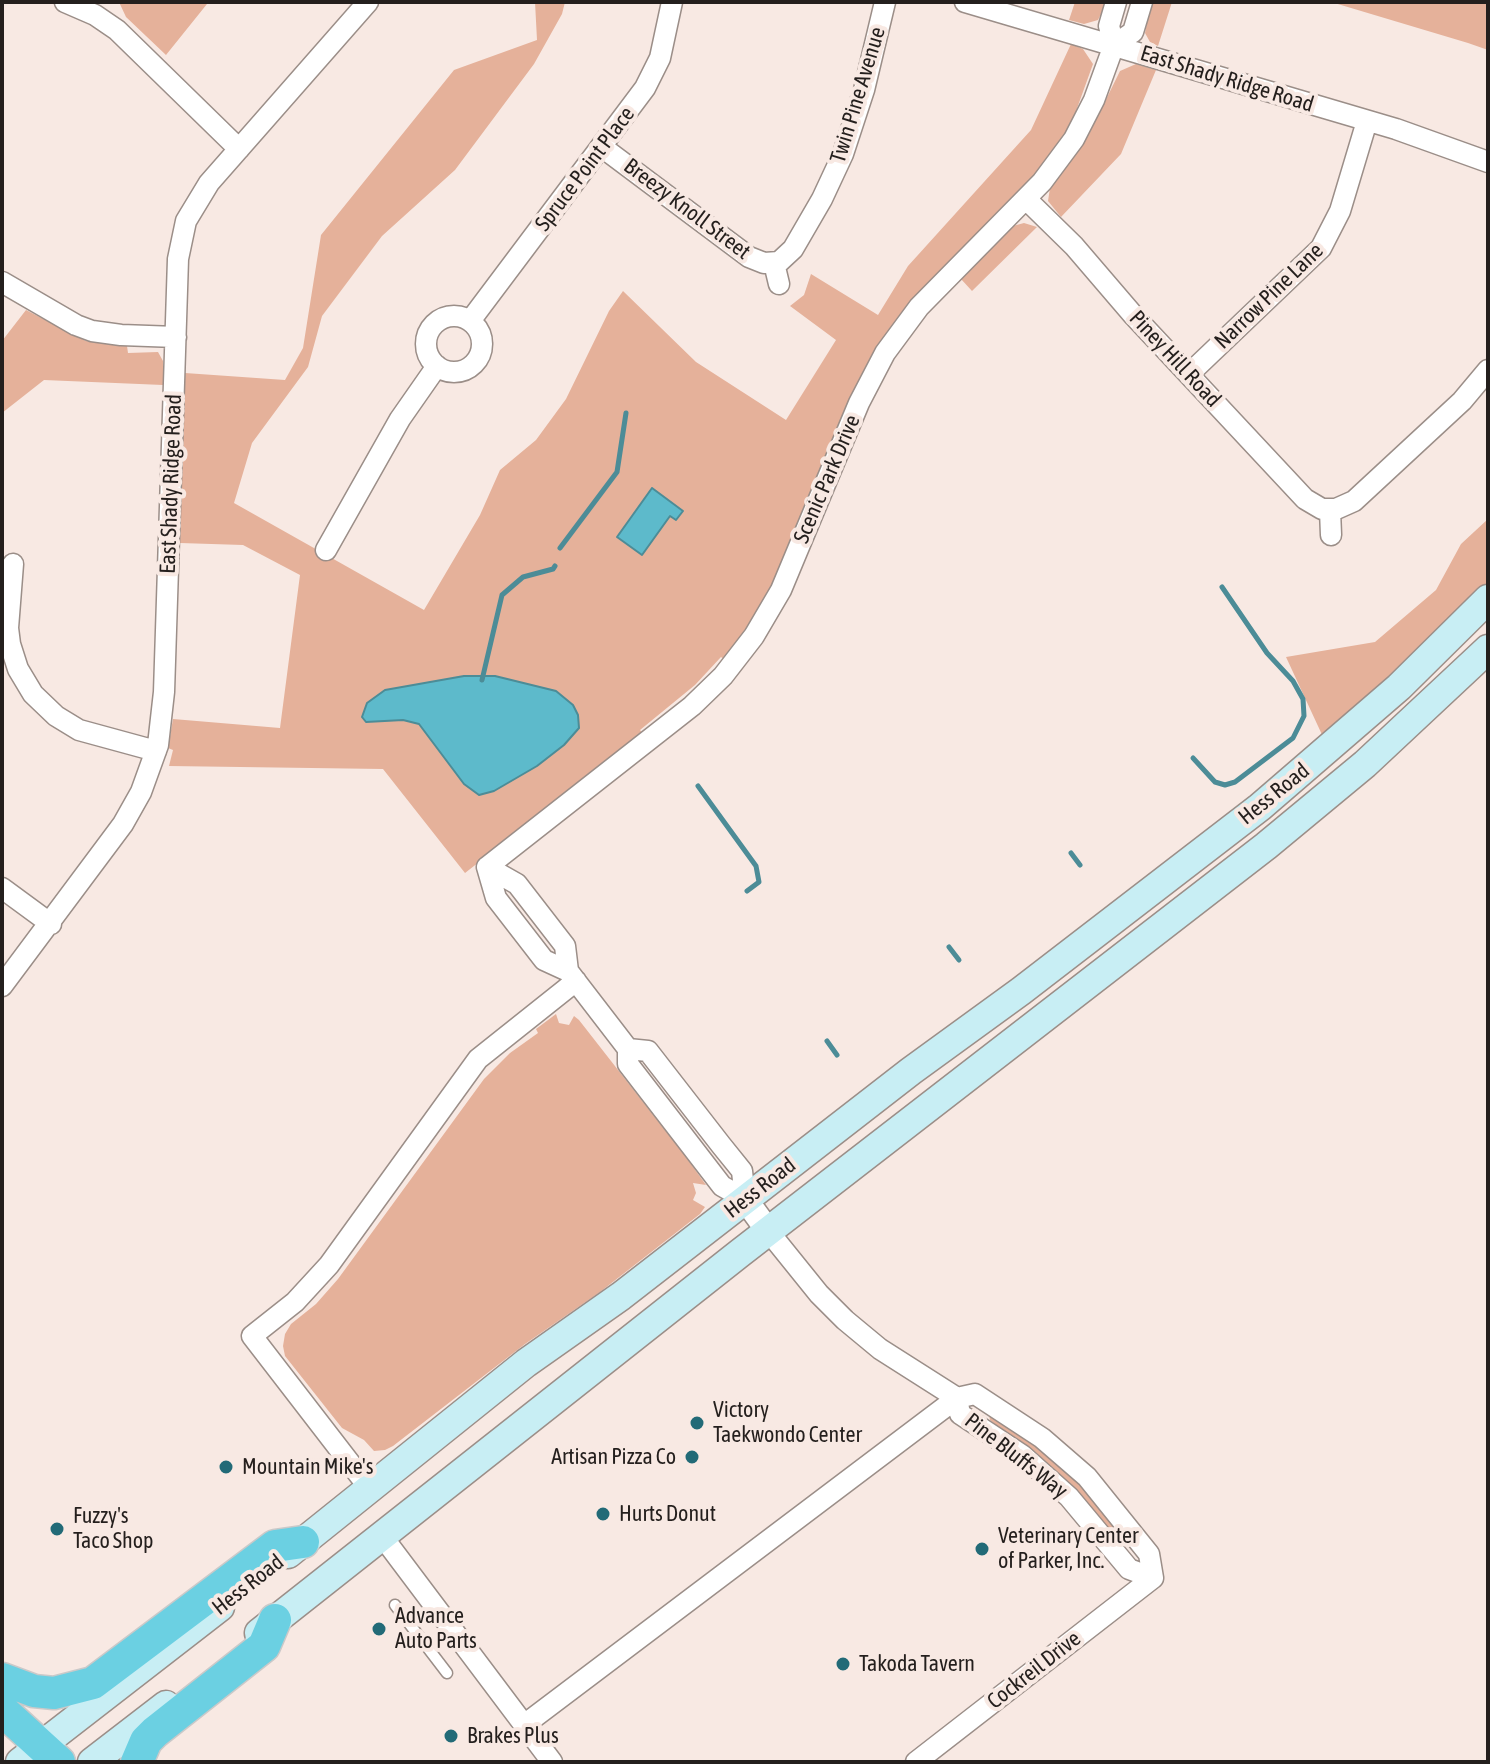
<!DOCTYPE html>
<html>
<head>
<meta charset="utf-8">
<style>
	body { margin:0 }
	#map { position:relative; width:1490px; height:1764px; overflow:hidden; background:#f8e9e3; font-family:"Asap Condensed",sans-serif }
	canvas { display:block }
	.frame { position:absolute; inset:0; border:4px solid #241f1d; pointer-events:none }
</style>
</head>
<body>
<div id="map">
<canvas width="1490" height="1764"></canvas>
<div class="frame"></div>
</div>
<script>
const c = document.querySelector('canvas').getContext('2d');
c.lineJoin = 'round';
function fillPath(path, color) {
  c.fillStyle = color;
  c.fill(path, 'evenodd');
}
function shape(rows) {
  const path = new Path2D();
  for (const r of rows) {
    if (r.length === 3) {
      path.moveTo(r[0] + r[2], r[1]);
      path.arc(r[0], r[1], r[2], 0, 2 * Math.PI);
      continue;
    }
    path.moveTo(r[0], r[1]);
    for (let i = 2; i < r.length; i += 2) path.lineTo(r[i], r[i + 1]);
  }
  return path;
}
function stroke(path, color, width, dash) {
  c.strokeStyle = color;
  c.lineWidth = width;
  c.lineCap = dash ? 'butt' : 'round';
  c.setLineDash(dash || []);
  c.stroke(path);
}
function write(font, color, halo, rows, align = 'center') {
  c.font = font + ' "Asap Condensed",sans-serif';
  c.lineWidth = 8;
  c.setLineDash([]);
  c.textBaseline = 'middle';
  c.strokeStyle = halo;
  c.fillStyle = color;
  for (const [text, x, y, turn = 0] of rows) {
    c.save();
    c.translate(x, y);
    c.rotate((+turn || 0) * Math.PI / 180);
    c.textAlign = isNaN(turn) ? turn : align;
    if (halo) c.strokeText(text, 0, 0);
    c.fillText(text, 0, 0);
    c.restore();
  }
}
const green = shape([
	[119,2,205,2,207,4,166,55,126,17],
	[535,2,565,2,562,14,534,64,455,170,382,236,322,316,308,367,252,443,234,503,424,610,480,515,500,470,536,440,566,399,609,311,623,291,696,362,786,420,836,340,790,306,804,295,811,274,878,315,908,266,1031,130,1071,44,1083,49,1093,64,1071,125,1059,145,1037,173,917,295,873,355,855,388,773,584,756,616,725,660,721,657,695,685,640,730,643,734,465,873,383,769,169,766,173,750,168,748,173,719,280,728,300,575,243,545,180,543,185,373,285,380,303,348,321,235,454,70,537,40],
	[1075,2,1107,2,1098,20,1084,24,1069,20],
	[1151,2,1172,2,1158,46,1150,42,1145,33],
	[1331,2,1488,2,1488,50,1468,43],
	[1136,64,1156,70,1121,154,1061,217,1048,201,1050,188,1089,134,1120,71],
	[1024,223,1037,227,972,291,961,279,1013,226],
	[26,310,86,341,127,346,128,353,158,352,163,361,163,385,44,380,2,413,2,341],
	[1488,519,1488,582,1402,668,1324,739,1286,657,1375,642,1436,590,1461,544],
	[556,1014,559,1023,569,1025,574,1016,579,1020,686,1157,706,1185,693,1183,696,1193,693,1200,705,1207,700,1214,600,1292,525,1344,393,1446,385,1450,374,1451,364,1440,342,1428,285,1356,283,1346,285,1334,291,1324,316,1304,338,1279,484,1079,510,1053,538,1033,536,1029],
	[989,1415,1023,1434,1073,1475,1130,1543,1123,1549,1062,1479,990,1420]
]);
const water = shape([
	[652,488,683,511,676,520,670,516,642,555,617,537,652,488],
	[464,676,495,676,556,691,573,705,578,715,579,728,564,745,537,766,494,791,479,795,464,784,419,724,403,720,366,722,362,717,367,703,385,690,464,676]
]);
const stream = shape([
	[560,548,617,472,626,413],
	[482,680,502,595,523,577,553,569,555,566],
	[1193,758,1215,782,1225,785,1235,782,1293,738,1304,716,1303,699,1293,681,1267,653,1222,587],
	[698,786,756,866,759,882,747,891],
	[1071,853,1080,865],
	[949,947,959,960],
	[827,1041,837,1055]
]);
const service = shape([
	[395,1605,447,1673]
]);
const minor = shape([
	[65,2,95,15,117,30,239,149],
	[965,2,1396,129,1488,162],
	[1114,45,1133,32,1142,2],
	[602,147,749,257,764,263,779,262,793,249,822,199,843,154,864,90,885,2],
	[1026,199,1074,246,1134,316,1305,499,1322,509,1336,509,1354,501,1462,401,1488,370],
	[774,263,779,284],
	[2,282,76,325,92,331,121,335,176,337],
	[454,344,28],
	[470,321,645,88,660,58,672,2],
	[1189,374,1321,248,1340,211,1367,121],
	[1330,510,1331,535],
	[326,550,400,419,437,366],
	[13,564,8,628,10,644,18,669,33,694,56,716,79,730,156,751],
	[487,867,692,706,723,676,754,636,781,590,859,403,885,353,919,307,1042,182,1074,139,1094,100,1114,45,1109,26,1116,2],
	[487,867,496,898,544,960,568,971,628,1049,628,1064,722,1186,745,1199],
	[487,867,517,884,565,946,568,971],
	[2,888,51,924],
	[2,986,123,824,141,792,158,745,164,692,178,259,186,221,209,183,368,2],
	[628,1049,648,1051,721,1145,742,1171,745,1199],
	[769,1232,819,1294,845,1320,880,1349,957,1398,960,1414,1022,1455,1069,1497,1129,1569,1153,1578],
	[370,1489,252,1336,295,1302,329,1265,478,1059,576,981],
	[382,1536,552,1762],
	[524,1725,957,1398,975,1394,1042,1438,1087,1477,1149,1554,1153,1578],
	[916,1762,1153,1578]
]);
const tertiary = shape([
	[745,1199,769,1232]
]);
const secondary = shape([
	[288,1554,526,1363,621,1296,911,1071,1021,991,1260,807,1399,687,1488,599],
	[259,1633,740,1253,1266,846,1365,764,1488,649],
	[20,1762,220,1607],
	[92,1762,166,1705]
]);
const trunk = shape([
	[2,1679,34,1691,54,1693,93,1683,275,1546,303,1542],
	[2,1710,59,1762],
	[137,1762,146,1741,155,1732,264,1646,275,1620]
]);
const markers = [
	[697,1423,8,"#226a77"],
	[692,1457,8,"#226a77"],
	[226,1467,8,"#226a77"],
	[603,1514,8,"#226a77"],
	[57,1529,8,"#226a77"],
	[982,1549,8,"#226a77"],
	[379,1629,8,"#226a77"],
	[843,1664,8,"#226a77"],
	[451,1736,8,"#226a77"]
];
const streetNames = [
	["East Shady Ridge Road",1227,79,17],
	["Twin Pine Avenue",858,95,-73],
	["Spruce Point Place",585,169,-53],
	["Breezy Knoll Street",687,209,37],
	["Narrow Pine Lane",1269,296,-44],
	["Piney Hill Road",1175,359,47],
	["Scenic Park Drive",827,479,-67],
	["East Shady Ridge Road",171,484,-88],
	["Hess Road",1274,794,-39],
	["Hess Road",760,1188,-38],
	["Pine Bluffs Way",1016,1456,38],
	["Hess Road",248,1585,-38],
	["Cockreil Drive",1034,1670,-38]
];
const poiNames = [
	["Victory",713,1410],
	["Taekwondo Center",713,1435],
	["Artisan Pizza Co",676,1457,"right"],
	["Mountain Mike's",242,1467],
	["Hurts Donut",619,1514],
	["Fuzzy's",73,1516],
	["Taco Shop",73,1541],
	["Veterinary Center",998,1536],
	["of Parker, Inc.",998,1561],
	["Advance",395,1616],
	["Auto Parts",395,1641],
	["Takoda Tavern",859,1664],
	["Brakes Plus",467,1736]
];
fillPath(green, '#e5b19a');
fillPath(water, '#5dbacb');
stroke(water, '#4c8c97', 2);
stroke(stream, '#4c8c97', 5);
stroke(service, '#9b8e88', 13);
stroke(minor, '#9b8e88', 23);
stroke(tertiary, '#9b8e88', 27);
stroke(secondary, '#9b8e88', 31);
stroke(trunk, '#cac9c9', 35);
stroke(service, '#fff', 10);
stroke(minor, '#fff', 20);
stroke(tertiary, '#fff', 24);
stroke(secondary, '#c8eef4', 28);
stroke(trunk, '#6bd0e2', 32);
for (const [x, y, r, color] of markers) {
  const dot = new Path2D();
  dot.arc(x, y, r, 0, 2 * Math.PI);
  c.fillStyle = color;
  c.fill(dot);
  stroke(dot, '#f8e9e3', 3);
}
write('22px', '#241f1d', '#f8e9e3', streetNames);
write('22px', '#241f1d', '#f8e9e3', poiNames, 'left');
</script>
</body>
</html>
